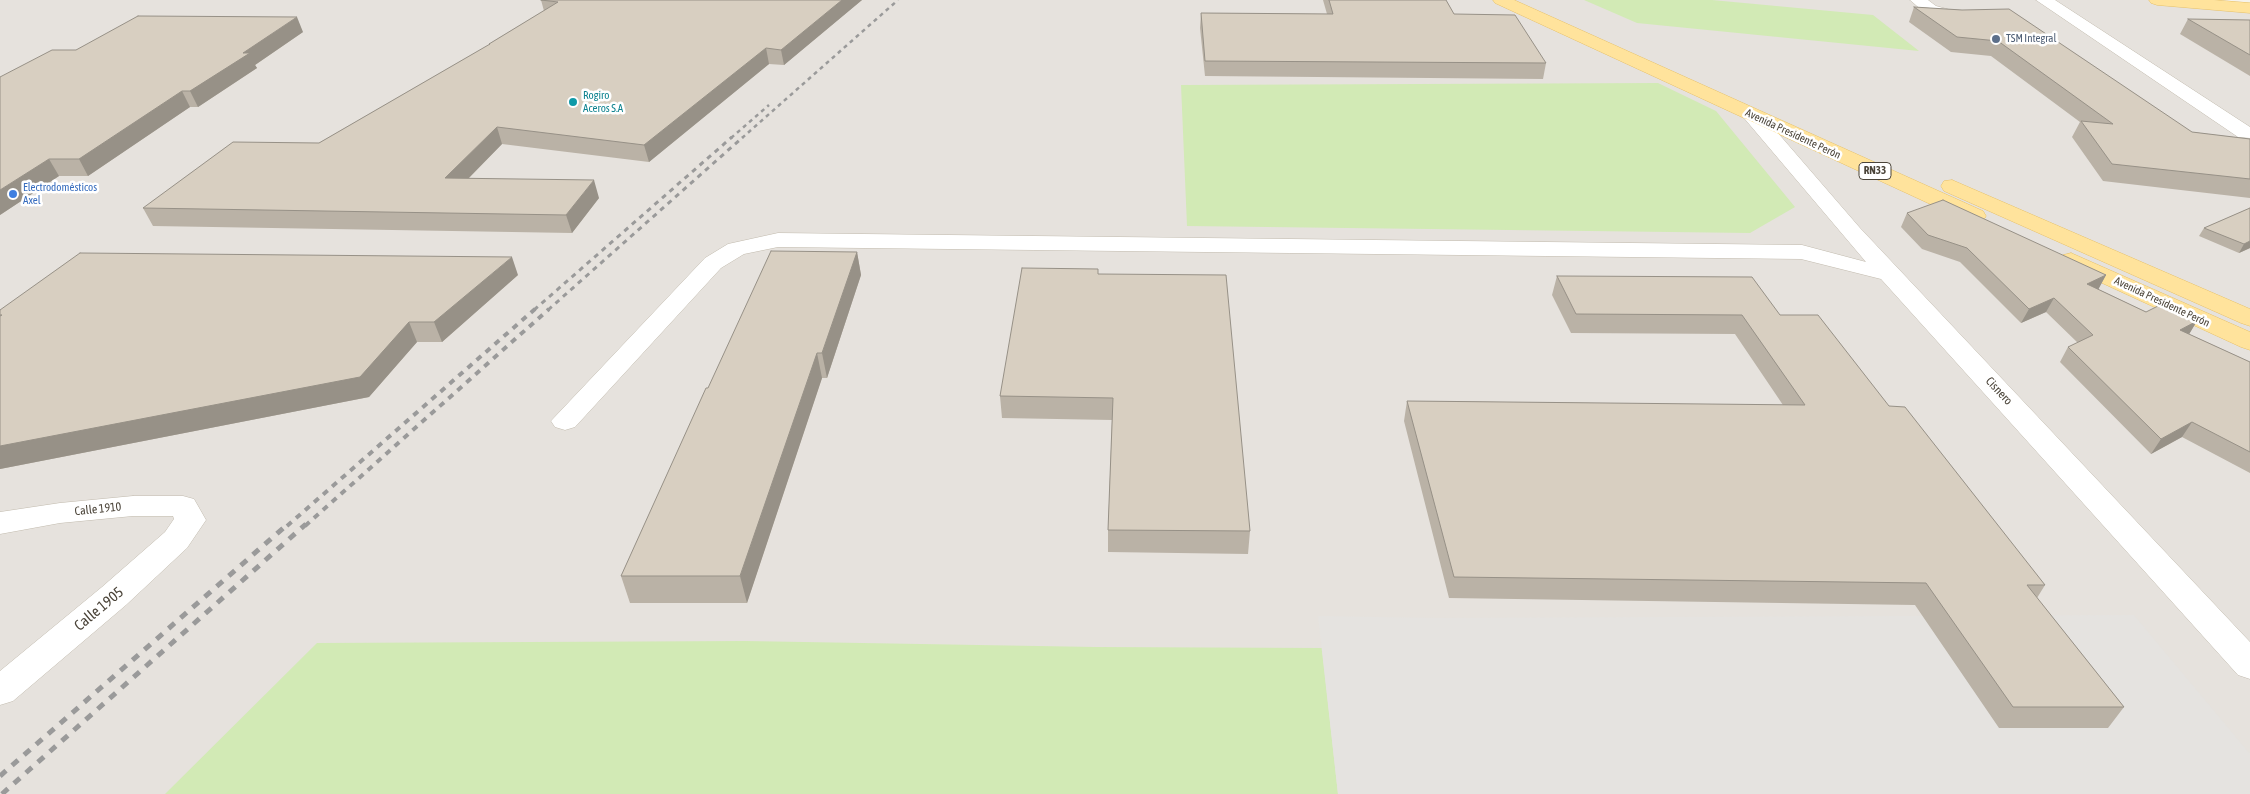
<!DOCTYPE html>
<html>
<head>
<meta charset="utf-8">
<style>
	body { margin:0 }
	canvas { display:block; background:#f6f3ec }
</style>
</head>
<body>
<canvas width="2250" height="794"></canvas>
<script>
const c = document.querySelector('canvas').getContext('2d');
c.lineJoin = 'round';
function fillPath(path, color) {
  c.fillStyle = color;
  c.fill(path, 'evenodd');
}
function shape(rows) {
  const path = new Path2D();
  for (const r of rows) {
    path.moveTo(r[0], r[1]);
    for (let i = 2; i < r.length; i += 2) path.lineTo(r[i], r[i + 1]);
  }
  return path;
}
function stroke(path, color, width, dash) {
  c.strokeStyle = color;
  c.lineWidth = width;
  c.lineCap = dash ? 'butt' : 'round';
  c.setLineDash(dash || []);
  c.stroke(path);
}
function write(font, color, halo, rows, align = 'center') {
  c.font = font + ' "Asap Condensed",sans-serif';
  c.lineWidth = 5;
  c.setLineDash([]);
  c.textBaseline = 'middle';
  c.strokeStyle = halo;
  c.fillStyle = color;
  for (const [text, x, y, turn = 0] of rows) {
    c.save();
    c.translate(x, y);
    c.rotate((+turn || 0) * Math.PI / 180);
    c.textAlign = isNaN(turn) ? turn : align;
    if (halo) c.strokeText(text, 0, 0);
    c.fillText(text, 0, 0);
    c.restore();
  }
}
const industrial = shape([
	[0,0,2157,0,2250,8,2250,794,0,794]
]);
const green = shape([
	[1584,0,1712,0,1873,15,1919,51,1637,23],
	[1658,83,1716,111,1795,207,1750,233,1187,226,1181,85],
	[745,641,1096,647,1322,648,1338,794,165,794,317,643]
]);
const parking = shape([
	[2134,615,2250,754,2250,794,1338,794,1318,616,1437,618]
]);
const minor = shape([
	[1910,0,1928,0,1936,6,1968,15,1970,19,1968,23,1956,23,1924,12,1910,0],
	[2036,0,2055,0,2250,127,2250,138,2238,137,2036,0],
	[1751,108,1758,110,1860,228,2250,642,2250,679,2238,675,1881,279,1801,259,778,247,744,254,721,268,575,427,565,430,555,427,551,421,705,258,728,244,778,233,1802,245,1866,262,1744,118,1741,114,1744,110,1751,108],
	[133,496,183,496,194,499,206,520,187,548,126,605,13,701,0,705,0,671,102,587,165,532,174,519,173,516,133,516,60,523,0,534,0,512,60,503,133,496]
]);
const major = shape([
	[1493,0,1514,0,1983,211,1986,216,1983,221,1975,223,1967,221,1495,3,1493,0],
	[2149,0,2213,0,2250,3,2250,13,2157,5,2151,3,2149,0],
	[1952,180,2250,309,2250,326,2241,323,1944,191,1941,186,1944,181,1952,180],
	[2071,253,2250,332,2250,350,2241,347,2063,265,2059,260,2063,255,2071,253]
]);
const railFar3 = shape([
	[731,138,769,105],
	[742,138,898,0]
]);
const railFar2 = shape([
	[534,310,732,137],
	[548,310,743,137]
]);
const railFar1 = shape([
	[287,526,535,309],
	[305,526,549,309]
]);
const rail = shape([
	[0,776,288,524],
	[2,794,306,524]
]);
const wall = shape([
	[541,0,862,0,784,65,769,64,649,162,502,144,469,178,599,198,572,233,153,226,143,208,319,143,489,45,489,44,544,11],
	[1323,0,1446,0,1454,14,1546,63,1543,79,1205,76,1200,28,1201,13,1327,14],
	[1914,7,1962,10,2192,132,2250,139,2250,198,2103,181,2072,137,2080,122,1991,56,1951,52,1909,22],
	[2188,19,2250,20,2250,76,2180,34],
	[303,32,255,65,257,68,198,107,190,107,88,176,59,176,0,215,76,50],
	[2250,208,2250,248,2239,253,2199,236,2204,228],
	[1907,213,2106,275,2098,289,2146,312,2197,321,2189,334,2250,362,2250,473,2182,437,2151,454,2060,362,2068,347,2078,343,2046,312,2021,323,1960,262,1922,249,1901,227],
	[857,252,861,275,827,378,822,378,747,603,630,603,621,576,708,388],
	[1098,274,1250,531,1248,554,1108,552,1108,530,1112,420,1002,418,1000,396],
	[518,275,442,342,417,342,369,397,0,469,0,310],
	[1557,276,1780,315,1889,406,2045,585,2037,598,2124,707,2108,728,1999,728,1915,605,1449,598,1404,421,1407,401,1783,405,1735,334,1571,333,1552,295]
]);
const shadedWall = shape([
	[842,0,862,0,784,65,781,50],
	[297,17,303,32,255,65,257,68,198,107,190,91,243,53],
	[766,48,769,64,649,162,644,145],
	[182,91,190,107,88,176,79,159],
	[497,127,502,144,452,195,445,178],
	[49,159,59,176,0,215,0,190],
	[594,180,599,198,572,233,566,215],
	[2250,241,2250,248,2239,253,2244,244],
	[857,252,861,275,827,378,822,353],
	[512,257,518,275,442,342,434,322],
	[2106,275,2098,290,2087,284],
	[2054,298,2046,312,2021,323,2029,309],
	[2197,321,2188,336,2180,330],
	[409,322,417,342,369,397,0,469,0,446],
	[817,353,822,378,747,603,740,576],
	[2192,422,2182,437,2151,454,2161,439]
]);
const building = shape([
	[541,0,842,0,781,50,766,48,644,145,497,127,445,178,594,180,566,215,143,208,233,142,319,143,490,44,489,44,558,2,541,0],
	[1329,0,1446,0,1454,14,1515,15,1546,63,1205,61,1201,13,1333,14,1329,0],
	[1914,7,1962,10,2009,9,2192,132,2250,139,2250,179,2112,164,2081,121,2113,124,1998,41,1957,37,1914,7],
	[138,16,297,17,243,53,250,53,190,91,182,91,79,159,49,159,0,190,0,77,52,50,76,50,138,16],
	[2188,19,2250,20,2250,55,2188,19],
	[1943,200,2106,275,2087,284,2146,312,2160,305,2197,321,2180,330,2250,362,2250,452,2192,422,2161,439,2068,347,2093,335,2054,298,2029,309,1967,248,1928,235,1907,213,1943,200],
	[2250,208,2250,241,2244,244,2204,228,2250,208],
	[771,251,857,252,822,353,817,353,740,576,621,576,706,388,708,388,771,251],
	[80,253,512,257,434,322,409,322,360,377,0,446,0,316,2,315,0,315,0,310,80,253],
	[1022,268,1098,269,1098,274,1226,275,1250,531,1108,530,1113,398,1000,396,1022,268],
	[1557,276,1752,277,1780,315,1818,315,1889,406,1905,407,2045,585,2027,585,2124,707,2013,707,1926,583,1454,577,1407,401,1805,405,1742,315,1576,314,1557,276]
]);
const markers = [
	[1996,39,5,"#5c6f8a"],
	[573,102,5,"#0f9aa8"],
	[13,194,5,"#3f7fe0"]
];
const farServicenames = [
	["TSM Integral",2006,39]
];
const farCulturenames = [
	["Rogiro",583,96],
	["Aceros S.A",583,109]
];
const farStreetnames = [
	["Avenida Presidente Perón",1793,134,25],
	["Avenida Presidente Perón",2162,302,25]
];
const shields = [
	[1875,171,32]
];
const shieldNames = [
	["RN33",1875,171]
];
const farShopnames = [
	["Electrodomésticos",23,188],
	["Axel",23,201]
];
const streetNames = [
	["Cisnero",1999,391,47],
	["Calle 1910",98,509,-6]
];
const nearStreetnames = [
	["Calle 1905",99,609,-40]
];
fillPath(industrial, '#e6e2dd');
fillPath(green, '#d2eab5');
fillPath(parking, '#e5e3e0');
stroke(minor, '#c2bbae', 1);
stroke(major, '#e6c16a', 1);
fillPath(minor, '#fff');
fillPath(major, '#ffe39c');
stroke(railFar3, '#9a9a9a', 2.5, [4, 4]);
stroke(railFar2, '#9a9a9a', 3, [5, 5]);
stroke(railFar1, '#9a9a9a', 4, [6, 6]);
stroke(rail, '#9a9a9a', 5, [8, 8]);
fillPath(wall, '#bab2a6');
fillPath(shadedWall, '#979187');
fillPath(building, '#d8cfc1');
stroke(building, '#979187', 1);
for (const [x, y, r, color] of markers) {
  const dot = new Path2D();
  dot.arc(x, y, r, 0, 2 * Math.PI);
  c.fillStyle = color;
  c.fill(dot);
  stroke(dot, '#fff', 2);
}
write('11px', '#4e5e75', '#fff', farServicenames, 'left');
write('11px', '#0d838f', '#fff', farCulturenames, 'left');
write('11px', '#4b4439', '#fff', farStreetnames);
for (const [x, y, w] of shields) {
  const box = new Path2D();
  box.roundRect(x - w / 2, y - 8.5, w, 17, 4);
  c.fillStyle = '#fff';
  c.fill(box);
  stroke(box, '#4b4439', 1);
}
write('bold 11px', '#4b4439', null, shieldNames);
write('11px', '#366cbe', '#fff', farShopnames, 'left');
write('12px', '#4b4439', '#fff', streetNames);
write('15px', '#4b4439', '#fff', nearStreetnames);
</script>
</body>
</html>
